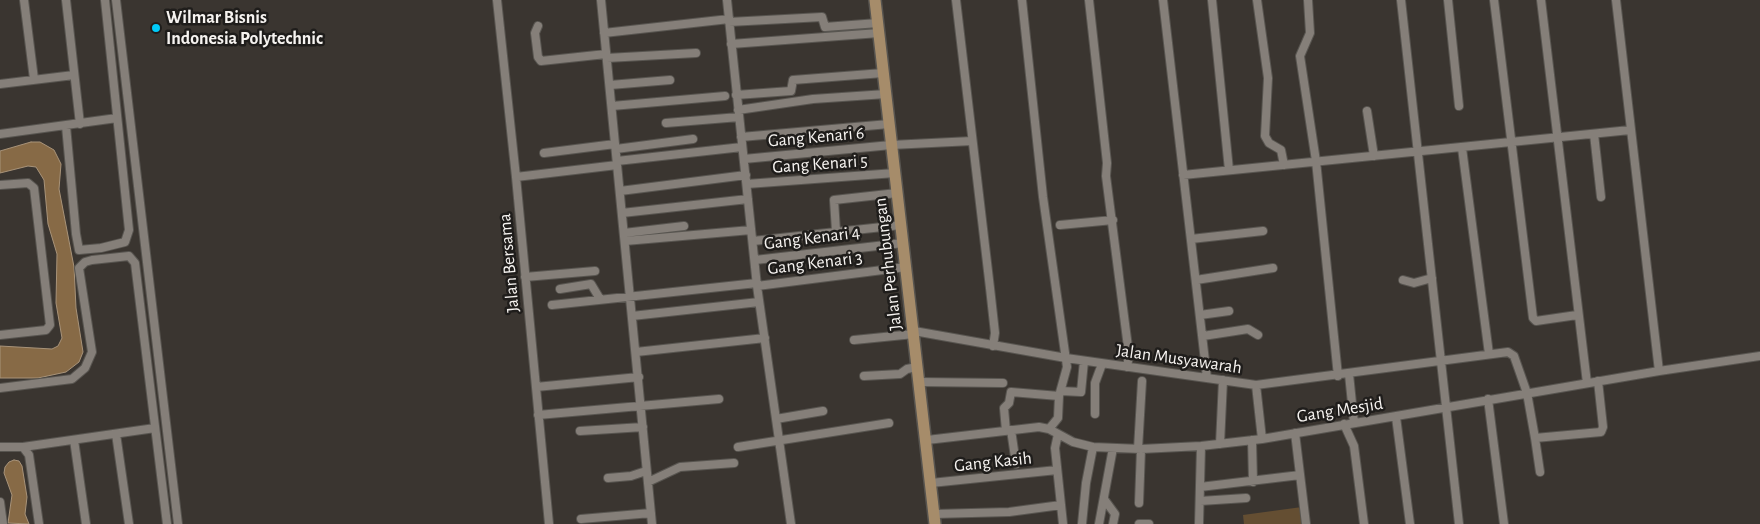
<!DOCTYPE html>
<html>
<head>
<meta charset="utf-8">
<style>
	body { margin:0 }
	canvas { display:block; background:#3a3530 }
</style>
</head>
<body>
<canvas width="1760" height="524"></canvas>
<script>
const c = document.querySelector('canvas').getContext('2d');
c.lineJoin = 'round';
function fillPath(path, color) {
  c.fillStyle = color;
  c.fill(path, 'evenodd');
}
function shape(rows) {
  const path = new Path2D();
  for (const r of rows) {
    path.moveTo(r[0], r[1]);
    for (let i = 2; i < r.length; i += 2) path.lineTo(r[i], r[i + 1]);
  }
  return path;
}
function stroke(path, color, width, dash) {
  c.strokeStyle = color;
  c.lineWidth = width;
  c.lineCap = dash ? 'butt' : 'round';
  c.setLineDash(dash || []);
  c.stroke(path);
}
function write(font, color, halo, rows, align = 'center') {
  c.font = font + ' "Alegreya Sans",sans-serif';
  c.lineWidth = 5;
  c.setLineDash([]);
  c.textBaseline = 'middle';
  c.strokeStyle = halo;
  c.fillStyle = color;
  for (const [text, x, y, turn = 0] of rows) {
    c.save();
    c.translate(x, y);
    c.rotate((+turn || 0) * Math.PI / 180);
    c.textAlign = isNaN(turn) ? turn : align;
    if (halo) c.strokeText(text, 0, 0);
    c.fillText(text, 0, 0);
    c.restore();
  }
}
const green = shape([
	[1302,507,1304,524,1244,524,1243,515]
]);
const water = shape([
	[31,142,40,142,54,150,61,164,59,189,74,267,76,308,83,352,79,362,66,372,38,378,0,378,0,346,52,349,58,346,62,338,56,303,57,254,48,224,44,180,36,167,28,166,0,173,0,151,31,142],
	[14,460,19,461,22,466,27,497,25,514,29,524,8,523,12,495,4,473,5,467,9,462,14,460]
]);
const minor = shape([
	[24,0,34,79],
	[66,0,80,124],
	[116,0,178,524],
	[497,0,516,177,549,524],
	[601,0,652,524],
	[727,0,757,286,791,524],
	[956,0,990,288,995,333,993,346],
	[1022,0,1043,197,1067,367,1059,396,1058,418,1049,429],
	[1089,0,1107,163,1106,176,1129,355,1127,367],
	[1163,0,1207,378],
	[1212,0,1229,170],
	[1257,0,1268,78,1265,136,1269,143,1281,150,1284,165],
	[1308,0,1310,33,1300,56,1316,161,1338,376],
	[1401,0,1459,524],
	[1448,0,1459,106],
	[1494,0,1533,318,1536,321,1577,315],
	[1541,0,1587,383],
	[1616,0,1659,371],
	[729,22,822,17,825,27,878,23],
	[538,26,535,33,538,57,541,61,606,54],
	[604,33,729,19],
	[731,44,879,33],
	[607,58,696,53],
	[0,84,74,75],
	[610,85,670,80],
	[736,95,791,91,793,80,883,73],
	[612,106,725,96],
	[738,110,813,99,886,94],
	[1367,111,1374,156],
	[666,123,739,117],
	[66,126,76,234,79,250,101,248,125,242,129,230,105,0],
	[0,134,117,118],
	[1594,134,1601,197],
	[741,137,889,124],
	[1462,148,1489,354],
	[616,149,693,139],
	[544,153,615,144],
	[744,159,891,145,972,141],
	[617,161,742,147],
	[1183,175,1630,130],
	[516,177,617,165],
	[747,184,895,173],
	[0,185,28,183,34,188,50,325,46,330,0,335],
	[620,191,746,175],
	[622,213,748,199],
	[1060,225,1113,220],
	[836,231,834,200,897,193],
	[624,233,684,226],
	[1191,239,1263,231],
	[625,241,751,230],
	[753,241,901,225],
	[755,260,903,243],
	[525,277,595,271],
	[1196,280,1273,268],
	[1403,280,1414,283,1432,278],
	[757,286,906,267],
	[560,289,591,284,600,299],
	[552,305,757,283],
	[1200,315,1229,311],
	[632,316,759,302],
	[914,331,1066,358,1256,385,1508,352,1514,356,1527,393,1535,438,1601,432,1603,427,1598,381],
	[1203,336,1248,329,1258,335],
	[854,340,914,334],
	[636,352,765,338],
	[1349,374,1354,423],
	[864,376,900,374,907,369,917,367],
	[919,382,1003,383],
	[1256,385,1262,439],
	[536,387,639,377],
	[0,388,72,379,85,368,92,352,79,268,85,262,92,260,129,256,135,263,167,524],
	[1061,391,1081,392,1084,361],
	[1488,399,1504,524],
	[1095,414,1095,383,1102,364],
	[538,415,719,399],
	[1396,417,1410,524],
	[776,419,823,411],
	[1344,424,1354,446,1364,524],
	[1011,430,1016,464],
	[580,431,643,427],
	[1006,431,1004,408,1009,403,1011,392,1059,396],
	[1295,433,1306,524],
	[116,434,129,524],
	[1058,434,1055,448,1063,524],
	[1535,438,1540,472],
	[74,440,86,524],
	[927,440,1039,427,1049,429,1073,442,1093,447,1141,449,1201,446,1262,439,1659,371,1760,356],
	[1252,440,1253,482],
	[1220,444,1223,380],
	[0,447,23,447,29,455,39,524],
	[23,447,155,428],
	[738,447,889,423],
	[1138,449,1142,381],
	[608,478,631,476,646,471],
	[648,482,680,467,734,463],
	[931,483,1057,470],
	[1200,487,1300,475],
	[1104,499,1115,514,1113,524],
	[1200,501,1246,498],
	[0,502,3,524],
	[1139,503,1141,449],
	[934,514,1009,512,1061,505],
	[581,519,651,513],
	[1082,524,1086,483,1093,447],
	[1099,524,1113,448],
	[1139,524,1149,524],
	[1199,524,1201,446]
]);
const secondary = shape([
	[875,0,935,524]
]);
const markers = [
	[156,28,5,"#00cbf9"]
];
const poiNames = [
	["Wilmar Bisnis",166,18],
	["Indonesia Polytechnic",166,39]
];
const streetNames = [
	["Gang Kenari 6",816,137,-5],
	["Gang Kenari 5",820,164,-4],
	["Gang Kenari 4",812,238,-7],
	["Jalan Bersama",509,263,-95],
	["Gang Kenari 3",815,263,-7],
	["Jalan Perhubungan",888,264,-97],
	["Jalan Musyawarah",1179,359,8],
	["Gang Mesjid",1340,410,-9],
	["Gang Kasih",993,462,-6]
];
fillPath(green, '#644e32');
fillPath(water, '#876a46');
stroke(water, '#a89379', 1);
stroke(minor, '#585550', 10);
stroke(secondary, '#585550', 14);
stroke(minor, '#857f79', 8);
stroke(secondary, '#a68c6a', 11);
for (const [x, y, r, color] of markers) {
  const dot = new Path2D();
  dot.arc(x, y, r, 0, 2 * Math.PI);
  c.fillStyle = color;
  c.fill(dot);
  stroke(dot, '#1f1d1b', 2);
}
write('bold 18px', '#f6f3f0', '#1f1d1b', poiNames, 'left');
write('18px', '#f6f3f0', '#1f1d1b', streetNames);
</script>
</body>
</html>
